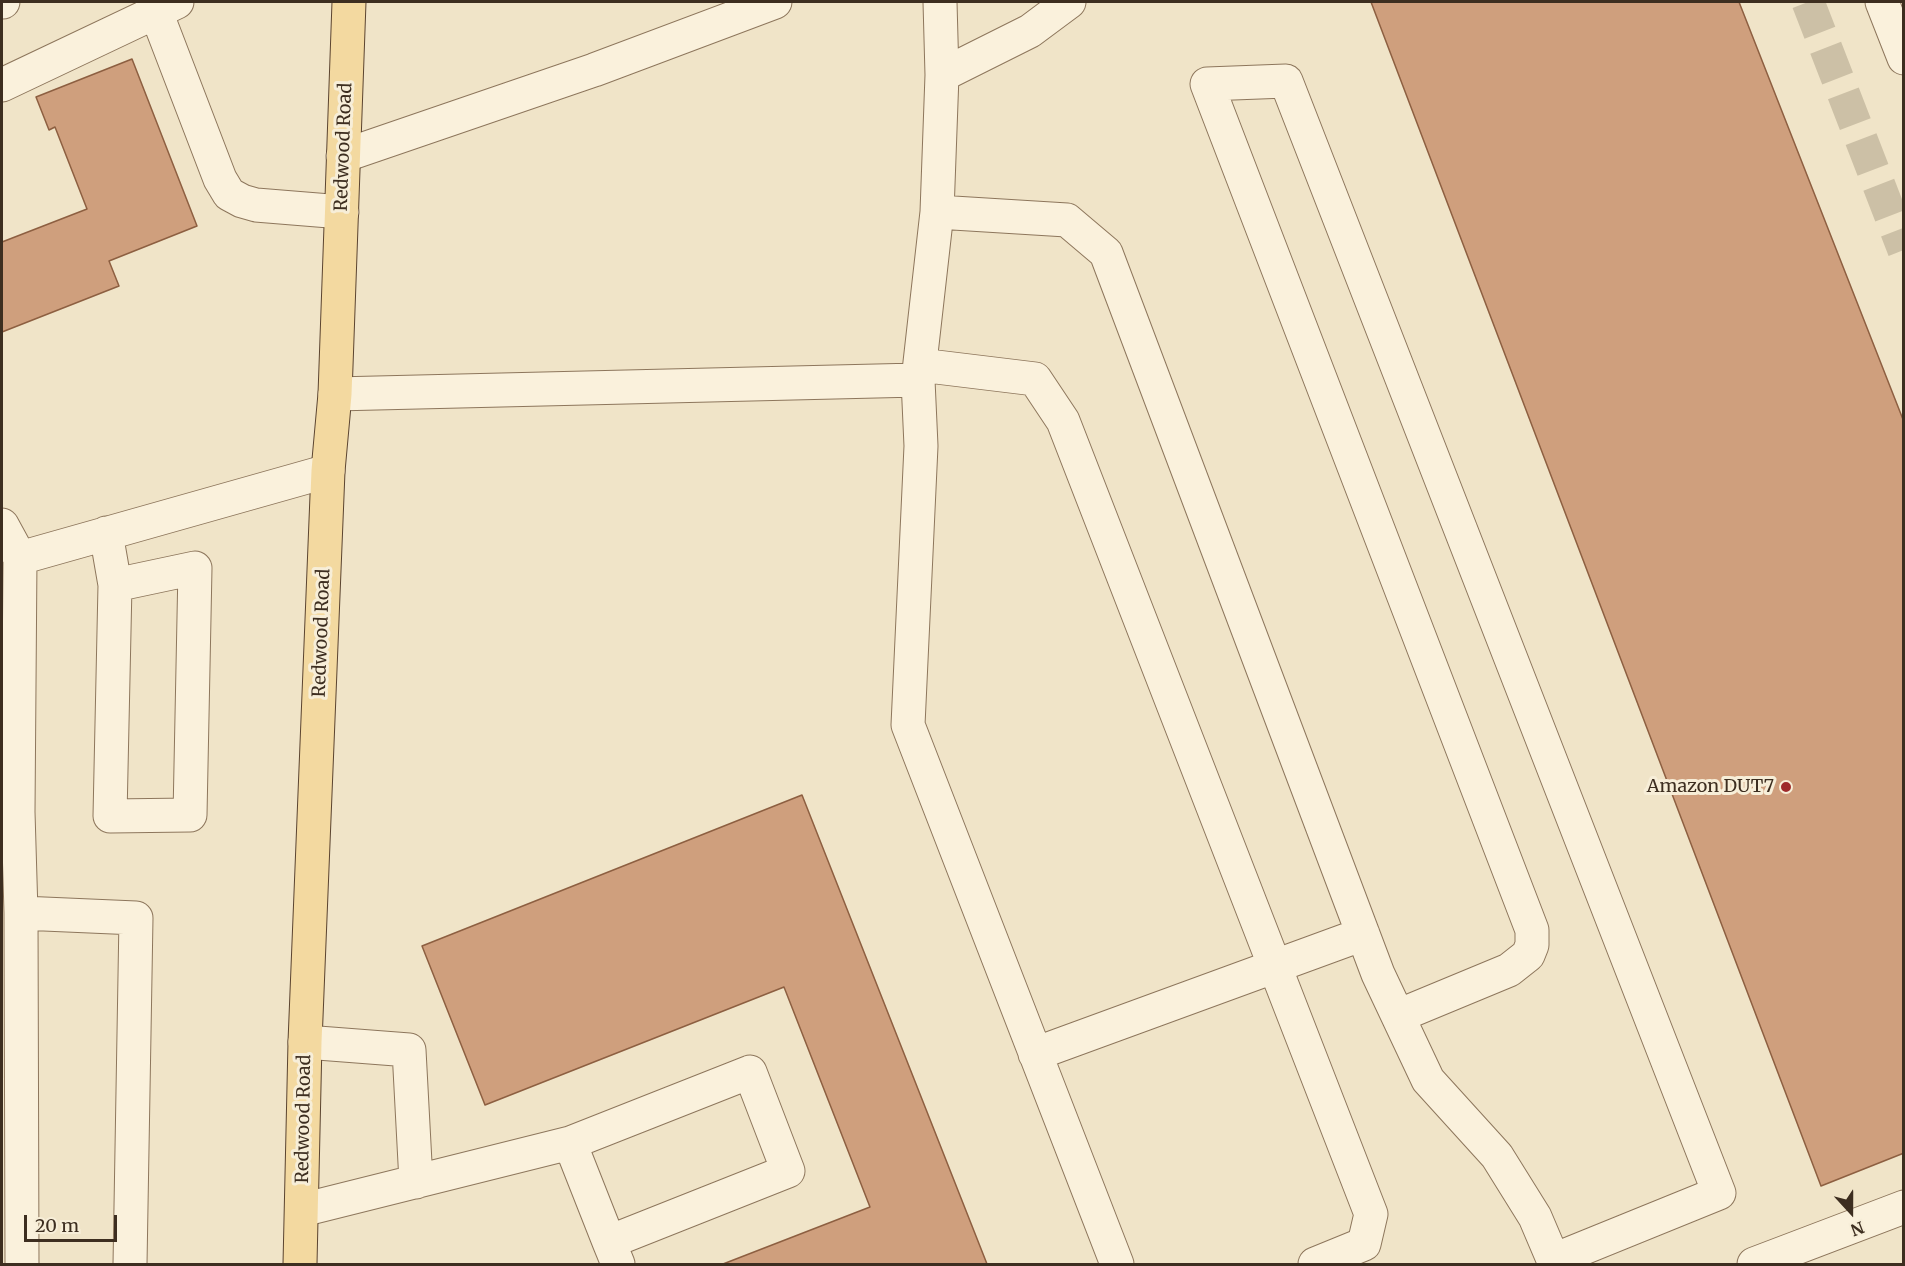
<!DOCTYPE html>
<html>
<head>
<meta charset="utf-8">
<style>
	body { margin:0 }
	#map { position:relative; width:1905px; height:1266px; overflow:hidden; background:#f0e4c8; font-family:Merriweather,serif }
	canvas { display:block }
	.frame { position:absolute; inset:0; border:3px solid #3d2e20; pointer-events:none }
	.north { position:absolute; left:1821px; top:1182px; width:60px; height:60px; -webkit-text-stroke:4px #f7eed8; paint-order:stroke; rotate:159deg; font-size:16px; font-weight:700; line-height:24px; text-align:center; color:#3d2e20 }
	.north::after { content:''; display:block; margin:auto; width:21px; height:27px; background:#3d2e20; clip-path:polygon(50% 0,100% 100%,50% 72%,0 100%) }
	.scale { position:absolute; left:24px; top:1215px; width:93px; height:27px; box-sizing:border-box; border:3px solid #3d2e20; border-top:0; padding-left:8px; font-size:18px; line-height:21px; white-space:nowrap; color:#3d2e20; -webkit-text-stroke:4px #f7eed8; paint-order:stroke }
</style>
</head>
<body>
<div id="map">
<canvas width="1905" height="1266"></canvas>
<div class="frame"></div>
<div class="north">N</div>
<div class="scale">20 m</div>
</div>
<script>
const c = document.querySelector('canvas').getContext('2d');
c.lineJoin = 'round';
function fillPath(path, color) {
  c.fillStyle = color;
  c.fill(path, 'evenodd');
}
function shape(rows) {
  const path = new Path2D();
  for (const r of rows) {
    path.moveTo(r[0], r[1]);
    for (let i = 2; i < r.length; i += 2) path.lineTo(r[i], r[i + 1]);
  }
  return path;
}
function stroke(path, color, width, dash) {
  c.strokeStyle = color;
  c.lineWidth = width;
  c.lineCap = dash ? 'butt' : 'round';
  c.setLineDash(dash || []);
  c.stroke(path);
}
function write(font, color, halo, rows, align = 'center') {
  c.font = font + ' Merriweather,serif';
  c.lineWidth = 6;
  c.setLineDash([]);
  c.textBaseline = 'middle';
  c.strokeStyle = halo;
  c.fillStyle = color;
  for (const [text, x, y, turn = 0] of rows) {
    c.save();
    c.translate(x, y);
    c.rotate((+turn || 0) * Math.PI / 180);
    c.textAlign = isNaN(turn) ? turn : align;
    if (halo) c.strokeText(text, 0, 0);
    c.fillText(text, 0, 0);
    c.restore();
  }
}
const building = shape([
	[1371,2,1739,2,1904,422,1904,1153,1821,1186,1371,2],
	[132,59,197,226,109,261,119,286,2,332,2,242,87,209,55,127,49,130,36,97,132,59],
	[802,795,987,1264,723,1264,870,1207,784,987,485,1105,422,946,802,795]
]);
const minorTunnel = shape([
	[1808,2,1904,250]
]);
const minor = shape([
	[2,2,3,2],
	[940,2,942,75,937,212,1067,220,1106,253,1378,974,1428,1080,1497,1156,1535,1217,1555,1264],
	[1882,2,1904,58],
	[156,12,220,179,229,194,242,201,256,205,342,212],
	[942,75,1030,31,1069,2],
	[2,85,177,2],
	[343,156,594,70,775,2],
	[920,365,1035,379,1063,421,1371,1214,1364,1244,1315,1264],
	[918,380,921,446,908,725,1117,1264],
	[335,394,918,380,937,212],
	[2,525,20,558],
	[106,533,115,585,195,568,190,815,110,816,115,585],
	[21,913,136,918,130,1264],
	[1398,1016,1509,970,1528,955,1532,945,1532,930,1207,84,1286,81,1719,1193,1554,1260],
	[305,1042,409,1050,416,1182],
	[1035,1054,1363,934],
	[302,1210,570,1143],
	[609,1242,788,1171,750,1072,570,1143,609,1242,618,1264],
	[22,1264,21,913,18,812,20,558,328,471],
	[1754,1264,1904,1207]
]);
const major = shape([
	[300,1264,305,1042,328,471,335,394,349,2]
]);
const markers = [
	[1786,787,6,"#9e2a2b"]
];
const streetNames = [
	["Redwood Road",344,147,-88],
	["Redwood Road",322,633,-88],
	["Redwood Road",304,1119,-89]
];
const poiNames = [
	["Amazon DUT7",1774,787]
];
fillPath(building, '#cf9f7d');
stroke(building, '#8d5f41', 1.5);
stroke(minorTunnel, '#ccc0a6', 33, [33, 16]);
stroke(minor, '#8d765c', 35);
stroke(major, '#5b4430', 35);
stroke(minor, '#faf1dc', 33);
stroke(major, '#f3d9a0', 33);
for (const [x, y, r, color] of markers) {
  const dot = new Path2D();
  dot.arc(x, y, r, 0, 2 * Math.PI);
  c.fillStyle = color;
  c.fill(dot);
  stroke(dot, '#f7eed8', 2);
}
write('18px', '#3d2e20', '#f7eed8', streetNames);
write('18px', '#3d2e20', '#f7eed8', poiNames, 'right');
</script>
</body>
</html>
